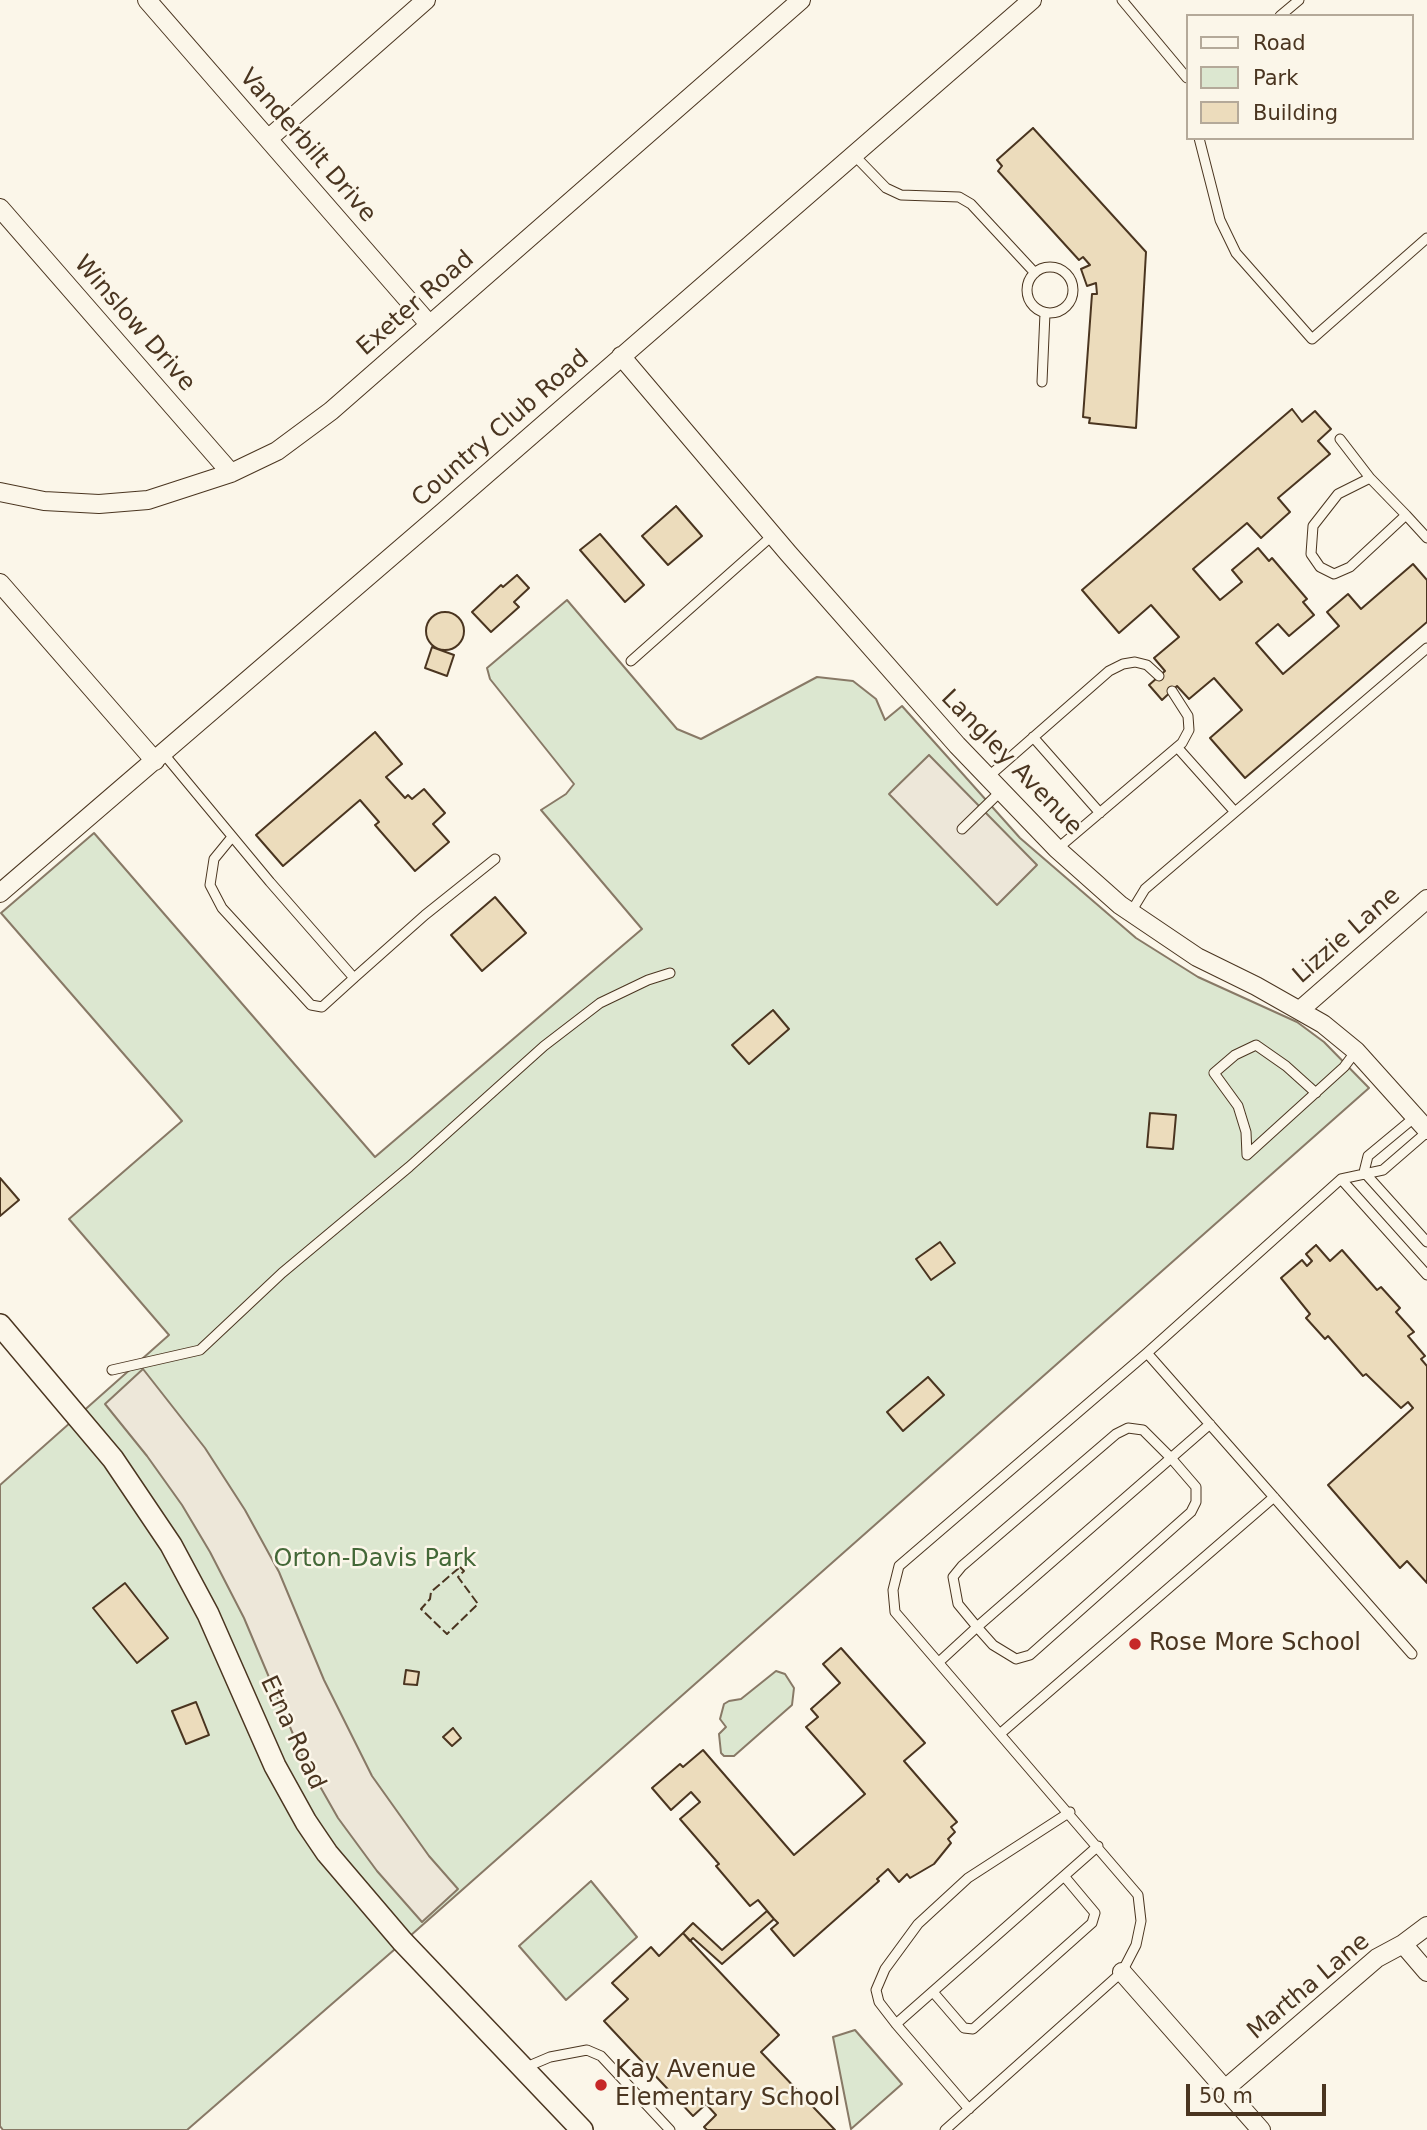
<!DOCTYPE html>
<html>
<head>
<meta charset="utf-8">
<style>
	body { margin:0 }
	#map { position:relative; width:1427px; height:2130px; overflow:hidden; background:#fbf6e9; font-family:"DejaVu Sans",sans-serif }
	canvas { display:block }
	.legend { position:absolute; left:1186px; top:14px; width:228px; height:126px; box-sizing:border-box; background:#fbf6e9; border:2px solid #b4a999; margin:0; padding:9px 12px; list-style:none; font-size:21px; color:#4a3520 }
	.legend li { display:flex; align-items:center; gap:14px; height:35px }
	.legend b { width:35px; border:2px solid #b4a999 }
	.scale { position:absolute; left:1186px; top:2084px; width:140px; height:32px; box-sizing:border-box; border:4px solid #4a3520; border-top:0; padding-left:9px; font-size:21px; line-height:24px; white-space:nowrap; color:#4a3520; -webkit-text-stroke:5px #fbf6e9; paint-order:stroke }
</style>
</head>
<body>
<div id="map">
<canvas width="1427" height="2130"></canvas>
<ul class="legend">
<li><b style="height:9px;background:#fbf6e9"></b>Road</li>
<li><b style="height:19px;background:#dce7d0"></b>Park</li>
<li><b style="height:19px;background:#ecdcbc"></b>Building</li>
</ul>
<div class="scale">50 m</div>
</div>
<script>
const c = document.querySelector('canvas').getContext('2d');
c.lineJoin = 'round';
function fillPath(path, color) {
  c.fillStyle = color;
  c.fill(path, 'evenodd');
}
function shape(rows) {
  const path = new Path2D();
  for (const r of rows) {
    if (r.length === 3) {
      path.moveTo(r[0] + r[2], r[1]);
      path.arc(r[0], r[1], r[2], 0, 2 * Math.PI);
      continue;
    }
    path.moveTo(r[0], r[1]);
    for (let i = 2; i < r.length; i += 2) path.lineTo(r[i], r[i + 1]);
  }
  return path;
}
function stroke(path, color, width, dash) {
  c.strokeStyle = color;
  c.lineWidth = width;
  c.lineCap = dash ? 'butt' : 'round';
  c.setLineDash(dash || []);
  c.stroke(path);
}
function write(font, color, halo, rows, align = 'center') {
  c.font = font + ' "DejaVu Sans",sans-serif';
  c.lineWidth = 5;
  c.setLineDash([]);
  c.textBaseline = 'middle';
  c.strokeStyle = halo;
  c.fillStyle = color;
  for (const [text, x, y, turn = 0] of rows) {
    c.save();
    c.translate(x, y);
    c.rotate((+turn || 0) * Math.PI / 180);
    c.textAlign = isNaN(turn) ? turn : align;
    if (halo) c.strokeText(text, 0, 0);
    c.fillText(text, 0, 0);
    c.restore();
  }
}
const green = shape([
	[567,600,677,729,701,739,817,677,853,681,876,699,885,720,902,706,1020,838,1136,938,1198,977,1297,1022,1324,1042,1369,1088,410,1936,187,2130,3,2130,0,2126,0,1485,169,1335,69,1219,182,1121,1,913,94,833,375,1157,642,929,541,810,566,794,574,784,490,679,487,668,567,600],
	[776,1671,785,1674,794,1688,792,1705,734,1756,724,1756,721,1753,719,1734,726,1727,720,1719,724,1704,729,1701,741,1699,776,1671],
	[591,1881,637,1937,566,2000,519,1946,591,1881],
	[855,2030,902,2084,851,2129,833,2037,855,2030]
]);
const parking = shape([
	[929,755,1037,865,997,905,889,794,929,755],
	[143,1369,205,1448,245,1510,279,1572,324,1680,372,1776,429,1856,458,1889,422,1922,377,1871,338,1818,301,1753,244,1618,210,1552,182,1505,147,1456,105,1404,143,1369]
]);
const building = shape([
	[1033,128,1146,252,1136,428,1089,423,1090,418,1083,417,1092,294,1097,294,1096,283,1087,286,1081,269,1090,265,1083,257,1079,260,998,171,1002,166,997,160,1033,128],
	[1292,409,1302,422,1315,411,1331,429,1318,441,1330,454,1278,498,1290,512,1261,538,1247,523,1193,569,1220,600,1242,582,1232,570,1258,548,1269,561,1272,558,1307,599,1303,602,1314,615,1289,636,1278,624,1256,643,1283,674,1339,626,1327,612,1348,594,1361,609,1413,564,1427,580,1427,622,1245,778,1210,738,1242,710,1214,678,1189,699,1177,686,1162,700,1149,685,1165,671,1154,658,1179,637,1151,605,1119,633,1082,590,1292,409],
	[676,506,702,536,668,565,642,536,676,506],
	[600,534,644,585,625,602,580,550,600,534],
	[517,575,529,588,514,602,519,607,491,632,472,612,501,585,503,587,517,575],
	[445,631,19],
	[432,647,454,655,447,676,425,668,432,647],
	[375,732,402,764,386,777,405,798,408,795,412,799,424,789,445,813,433,824,449,842,415,871,375,825,379,822,360,800,283,866,256,835,375,732],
	[495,897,526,933,482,971,451,935,495,897],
	[773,1010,789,1029,749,1064,732,1045,773,1010],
	[1150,1113,1176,1115,1173,1149,1147,1147,1150,1113],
	[0,1178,19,1200,0,1216,0,1178],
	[940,1242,955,1263,931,1280,916,1259,940,1242],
	[1316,1245,1330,1261,1342,1250,1377,1290,1381,1287,1400,1308,1396,1312,1414,1332,1408,1336,1425,1356,1421,1359,1427,1366,1427,1583,1407,1561,1400,1568,1328,1485,1413,1408,1408,1402,1401,1408,1366,1374,1363,1376,1328,1336,1325,1339,1306,1318,1310,1314,1281,1278,1302,1260,1307,1266,1312,1261,1306,1254,1316,1245],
	[928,1377,944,1395,903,1431,887,1412,928,1377],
	[125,1583,168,1638,137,1663,93,1608,125,1583],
	[841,1648,925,1743,904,1761,957,1822,951,1827,955,1832,948,1839,951,1843,934,1864,910,1878,907,1874,899,1882,888,1869,877,1879,879,1881,794,1956,771,1929,778,1923,774,1919,758,1900,750,1906,716,1866,719,1864,680,1819,700,1802,691,1792,671,1810,652,1788,680,1764,683,1767,703,1750,794,1855,865,1794,806,1727,818,1717,811,1709,840,1683,823,1664,841,1648],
	[406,1670,419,1672,417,1685,404,1684,406,1670],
	[196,1702,209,1735,186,1744,172,1711,196,1702],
	[453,1728,461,1738,452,1746,443,1737,453,1728],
	[767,1911,774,1919,722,1964,693,1938,690,1941,683,1933,693,1923,722,1950,767,1911],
	[683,1933,779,2035,761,2052,835,2130,707,2130,704,2127,716,2115,706,2104,693,2116,604,2021,628,1999,612,1983,651,1947,659,1956,683,1933]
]);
const service = shape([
	[1122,0,1187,78],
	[1280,16,1299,0],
	[1199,138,1220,220,1236,253,1312,339,1427,238],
	[854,155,886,188,901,195,959,197,971,204,1035,273],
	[1050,290,23],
	[1042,382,1045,313],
	[1340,439,1370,478],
	[1406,515,1350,567,1334,574,1320,567,1311,554,1313,526,1338,494,1370,478,1406,515,1427,538],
	[631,661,773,535],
	[1033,737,1100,813],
	[1177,747,1235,812],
	[163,753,270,882,354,978,425,915,495,859],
	[988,777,1109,671,1123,664,1135,662,1147,665,1159,676],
	[962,829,1001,791],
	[232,837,214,859,210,885,222,908,311,1005,322,1007,354,978],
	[1057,849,1182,743,1189,730,1188,716,1172,691],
	[1131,912,1145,889,1427,648],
	[1247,1155,1246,1132,1238,1106,1214,1073,1235,1055,1256,1045,1286,1066,1316,1093],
	[1247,1155,1344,1067,1356,1051],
	[1364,1172,1427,1242],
	[1364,1172,1368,1156,1415,1117],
	[1341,1179,1427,1275],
	[1147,1353,1412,1654],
	[112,1370,200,1350,282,1273,409,1167,544,1046,600,1003,648,980,670,973],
	[939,1662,977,1627,1171,1458,1143,1430,1128,1428,1116,1434,962,1566,953,1577,958,1604,977,1627,993,1645,1016,1659,1030,1655,1191,1512,1196,1502,1196,1487,1171,1458,1210,1424],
	[1001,1733,1274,1497],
	[933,1992,964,2028,973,2029,1092,1923,1095,1913,1064,1876],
	[896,2024,1098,1846],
	[524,2068,550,2057,587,2050,601,2056,670,2130],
	[969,2109,896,2024,879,2002,876,1990,885,1969,918,1924,968,1878,1070,1812],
	[945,2130,1122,1972,1136,1945,1141,1921,1138,1895,895,1612,893,1590,899,1566,1147,1353,1341,1179,1383,1170,1427,1132]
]);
const minor = shape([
	[147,0,429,324],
	[268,139,426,0],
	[0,208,231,473],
	[621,356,788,553,957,745,1057,849,1120,905,1197,957,1256,986,1323,1024,1356,1051,1427,1130],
	[0,492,44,501,99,504,148,500,231,473,277,451,331,411,801,0],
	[0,583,155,761],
	[0,893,443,512,1032,0],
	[1300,1010,1427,899],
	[1403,1944,1427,1972],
	[1122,1972,1261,2130],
	[1225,2089,1377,1958,1403,1944,1427,1926]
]);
const tertiary = shape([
	[0,1325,113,1459,171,1545,208,1614,275,1766,306,1822,327,1853,402,1941,582,2130]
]);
const fence = shape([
	[460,1567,464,1571,458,1577,478,1604,447,1634,421,1609,430,1599,431,1592,460,1567]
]);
const markers = [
	[1135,1644,7,"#c62828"],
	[601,2085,7,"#c62828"]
];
const streetNames = [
	["Vanderbilt Drive",307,146,49],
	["Exeter Road",416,304,-41],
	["Winslow Drive",134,324,49],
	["Country Club Road",501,429,-41],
	["Langley Avenue",1011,763,46],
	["Lizzie Lane",1347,936,-41],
	["Etna Road",292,1733,65],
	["Martha Lane",1309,1987,-40]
];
const parkNames = [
	["Orton-Davis Park",375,1560]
];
const poiNames = [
	["Rose More School",1149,1644],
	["Kay Avenue",615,2071],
	["Elementary School",615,2099]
];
fillPath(green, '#dce7d0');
stroke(green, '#887966', 2);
fillPath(parking, '#ede7d9');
stroke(parking, '#887966', 2);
fillPath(building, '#ecdcbc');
stroke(building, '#4a3520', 2);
stroke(service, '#4a3520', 11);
stroke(minor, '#4a3520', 20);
stroke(tertiary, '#4a3520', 24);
stroke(service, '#fbf6e9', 9);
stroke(minor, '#fbf6e9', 18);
stroke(tertiary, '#fbf6e9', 21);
stroke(fence, '#4a3520', 2, [9, 3.5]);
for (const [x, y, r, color] of markers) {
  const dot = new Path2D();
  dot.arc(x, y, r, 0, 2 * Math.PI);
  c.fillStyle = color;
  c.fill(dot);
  stroke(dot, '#fbf6e9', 2.5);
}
write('24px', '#4a3520', '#fbf6e9', streetNames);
write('24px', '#436837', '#fbf6e9', parkNames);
write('24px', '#4a3520', '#fbf6e9', poiNames, 'left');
</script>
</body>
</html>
